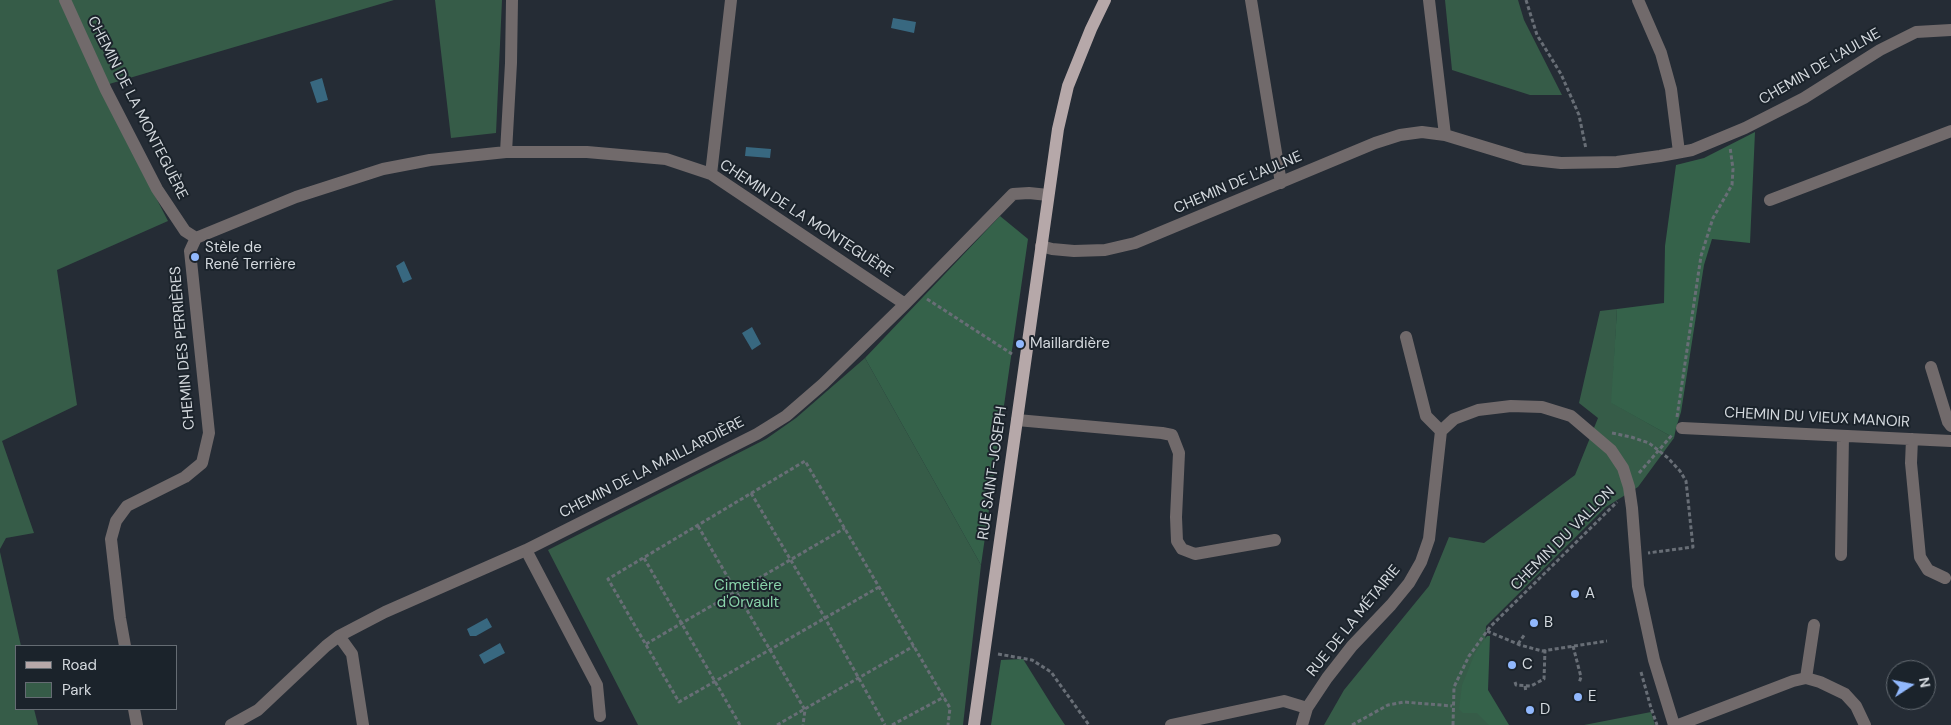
<!DOCTYPE html>
<html>
<head>
<meta charset="utf-8">
<style>
	body { margin:0 }
	#map { position:relative; width:1951px; height:725px; overflow:hidden; background:#252c35; font-family:"DM Sans",sans-serif }
	canvas { display:block }
	.legend { position:absolute; left:15px; top:645px; width:162px; height:65px; box-sizing:border-box; background:#1b232b; border:1px solid #656c73; margin:0; padding:6px 9px; list-style:none; font-size:15px; color:#d4d9de }
	.legend li { display:flex; align-items:center; gap:10px; height:25px }
	.legend b { width:25px; border:1px solid #656c73 }
	.north { position:absolute; left:1886px; top:660px; width:50px; height:50px; box-sizing:border-box; background:#1b232b; border:1px solid #656c73; border-radius:50%; rotate:79deg; font-size:14px; font-weight:700; line-height:20px; text-align:center; color:#d4d9de }
	.north::after { content:''; display:block; margin:auto; width:18px; height:22px; background:#91b8fd; clip-path:polygon(50% 0,100% 100%,50% 72%,0 100%) }
</style>
</head>
<body>
<div id="map">
<canvas width="1951" height="725"></canvas>
<ul class="legend">
<li><b style="height:6px;background:#b6a8a9"></b>Road</li>
<li><b style="height:14px;background:#365c48"></b>Park</li>
</ul>
<div class="north">N</div>
</div>
<script>
const c = document.querySelector('canvas').getContext('2d');
c.lineJoin = 'round';
function fillPath(path, color) {
  c.fillStyle = color;
  c.fill(path, 'evenodd');
}
function shape(rows) {
  const path = new Path2D();
  for (const r of rows) {
    path.moveTo(r[0], r[1]);
    for (let i = 2; i < r.length; i += 2) path.lineTo(r[i], r[i + 1]);
  }
  return path;
}
function stroke(path, color, width, dash) {
  c.strokeStyle = color;
  c.lineWidth = width;
  c.lineCap = dash ? 'butt' : 'round';
  c.setLineDash(dash || []);
  c.stroke(path);
}
function write(font, color, halo, rows, align = 'center') {
  c.font = font + ' "DM Sans",sans-serif';
  c.lineWidth = 4;
  c.setLineDash([]);
  c.textBaseline = 'middle';
  c.strokeStyle = halo;
  c.fillStyle = color;
  for (const [text, x, y, turn = 0] of rows) {
    c.save();
    c.translate(x, y);
    c.rotate((+turn || 0) * Math.PI / 180);
    c.textAlign = isNaN(turn) ? turn : align;
    if (halo) c.strokeText(text, 0, 0);
    c.fillText(text, 0, 0);
    c.restore();
  }
}
const green = shape([
	[0,0,394,0,99,87,168,221,57,270,77,405,2,441,34,533,6,538,0,549],
	[435,0,502,0,496,133,451,138],
	[1445,0,1518,0,1524,20,1562,95,1530,95,1452,70],
	[1617,309,1612,403,1674,438,1638,487,1606,507,1486,626,1483,692,1503,725,1324,725,1344,690,1429,586,1449,537,1484,543,1575,475,1598,418,1579,403,1600,311],
	[865,358,981,565,963,725,638,725,548,550,766,439,796,418],
	[0,552,21,646,16,646,16,709,34,709,38,725,0,725],
	[1651,712,1655,725,1584,725]
]);
const forest = shape([
	[1755,132,1750,243,1712,239,1704,265,1681,412,1676,428,1674,438,1611,403,1617,309,1664,303,1665,246,1676,165,1704,158],
	[1000,216,1028,239,981,565,865,358],
	[1487,636,1490,636,1488,690,1509,725,1489,725,1477,713,1463,713,1459,709,1462,685,1475,653],
	[1023,659,1053,707,1065,725,991,725,1001,660]
]);
const water = shape([
	[893,18,916,22,914,33,891,28],
	[322,78,328,100,317,103,310,82],
	[746,147,771,149,770,158,745,156],
	[404,261,412,279,403,283,396,266],
	[752,327,761,344,752,350,742,333],
	[487,618,492,627,476,636,470,636,467,629],
	[500,643,505,653,484,664,479,655]
]);
const path = shape([
	[1526,0,1537,35,1561,74,1579,115,1586,149],
	[927,299,1012,354],
	[1677,417,1701,256,1713,218,1732,185,1733,169,1730,147],
	[1612,433,1631,437,1649,443,1668,458,1680,471,1686,481,1693,547,1648,553],
	[1639,473,1672,435],
	[751,493,825,618,885,725],
	[698,526,805,710,803,725],
	[644,558,740,725],
	[879,587,679,702,608,579,805,461,879,587,950,708,948,725],
	[1487,631,1520,645,1542,651,1607,641],
	[646,644,845,528],
	[1518,644,1525,634],
	[1573,646,1581,677,1579,683],
	[998,654,1032,660,1051,672,1089,725],
	[1641,672,1651,708,1657,725],
	[1515,682,1516,685,1531,686,1544,679,1545,650],
	[1525,686,1526,692],
	[777,725,914,646],
	[892,725,944,697],
	[1352,725,1388,705,1404,702,1452,706],
	[1453,725,1454,687,1469,656,1490,627,1617,502]
]);
const minor = shape([
	[65,0,106,90,157,189,185,231,196,238],
	[1251,0,1281,183],
	[1429,0,1445,135],
	[1638,0,1661,53,1671,89,1679,152],
	[506,152,511,63,512,0],
	[711,174,731,0],
	[1770,200,1951,131],
	[196,238,296,197,383,169,430,160,506,152,587,152,666,159,711,174,905,304],
	[1041,246,1052,249,1074,251,1105,250,1135,243,1375,143,1400,135,1422,132,1445,135,1524,159,1561,163,1617,162,1660,156,1692,150,1745,128,1804,98,1880,50,1916,32,1951,30],
	[1406,337,1426,416,1441,431],
	[1931,367,1948,422,1951,426],
	[1017,420,1162,433,1172,435,1179,453,1176,517,1177,541,1182,549,1195,554,1275,540],
	[1682,428,1951,441],
	[1912,439,1911,463,1920,557,1928,570,1945,578],
	[526,550,597,685,600,716],
	[1841,555,1843,436],
	[339,636,352,654,363,725],
	[125,646,120,618,111,539,116,521,127,506,185,477,202,463,209,433,190,251,196,238],
	[1806,678,1814,625],
	[134,709,137,725],
	[231,725,258,710,326,646,339,636,385,612,526,550,757,434,786,416,823,384,905,304,1013,194,1029,193,1048,195],
	[1171,725,1284,701,1307,708],
	[1302,725,1307,708,1327,678,1352,646,1391,605,1409,583,1421,562,1429,539,1441,431,1454,419,1478,410,1511,406,1542,407,1571,416,1611,450,1623,468,1629,487,1632,508,1638,586,1654,660,1674,725],
	[1678,725,1793,681,1806,678,1820,682,1845,694,1856,706,1865,725]
]);
const major = shape([
	[974,725,1058,129,1068,86,1091,29,1105,0]
]);
const markers = [
	[195,257,5,"#91b8fd"],
	[1020,344,5,"#91b8fd"],
	[1575,594,5,"#91b8fd"],
	[1534,623,5,"#91b8fd"],
	[1512,665,5,"#91b8fd"],
	[1578,697,5,"#91b8fd"],
	[1530,710,5,"#91b8fd"]
];
const streetNames = [
	["CHEMIN DE L'AULNE",1820,67,-30],
	["CHEMIN DE LA MONTEGUÈRE",137,108,63],
	["CHEMIN DE L'AULNE",1238,183,-23],
	["CHEMIN DE LA MONTEGUÈRE",806,219,33],
	["CHEMIN DES PERRIÈRES",183,348,-95],
	["CHEMIN DU VIEUX MANOIR",1817,418,3],
	["CHEMIN DE LA MAILLARDIÈRE",652,468,-27],
	["RUE SAINT-JOSEPH",993,473,-82],
	["CHEMIN DU VALLON",1563,539,-45],
	["RUE DE LA MÉTAIRIE",1354,621,-51]
];
const poiNames = [
	["Stèle de",205,248],
	["René Terrière",205,265],
	["Maillardière",1030,344],
	["A",1585,594],
	["B",1544,623],
	["C",1522,665],
	["E",1588,697],
	["D",1540,710]
];
const parkNames = [
	["Cimetière",748,586],
	["d'Orvault",748,603]
];
fillPath(green, '#365c48');
fillPath(forest, '#35624a');
fillPath(water, '#386880');
stroke(path, '#686e76', 3, [4, 2.5]);
stroke(minor, '#716a6b', 12);
stroke(major, '#b6a8a9', 12);
for (const [x, y, r, color] of markers) {
  const dot = new Path2D();
  dot.arc(x, y, r, 0, 2 * Math.PI);
  c.fillStyle = color;
  c.fill(dot);
  stroke(dot, '#1b232b', 2);
}
write('15px', '#d4d9de', '#1b232b', streetNames);
write('15px', '#d4d9de', '#1b232b', poiNames, 'left');
write('15px', '#89d3aa', '#1b232b', parkNames);
</script>
</body>
</html>
